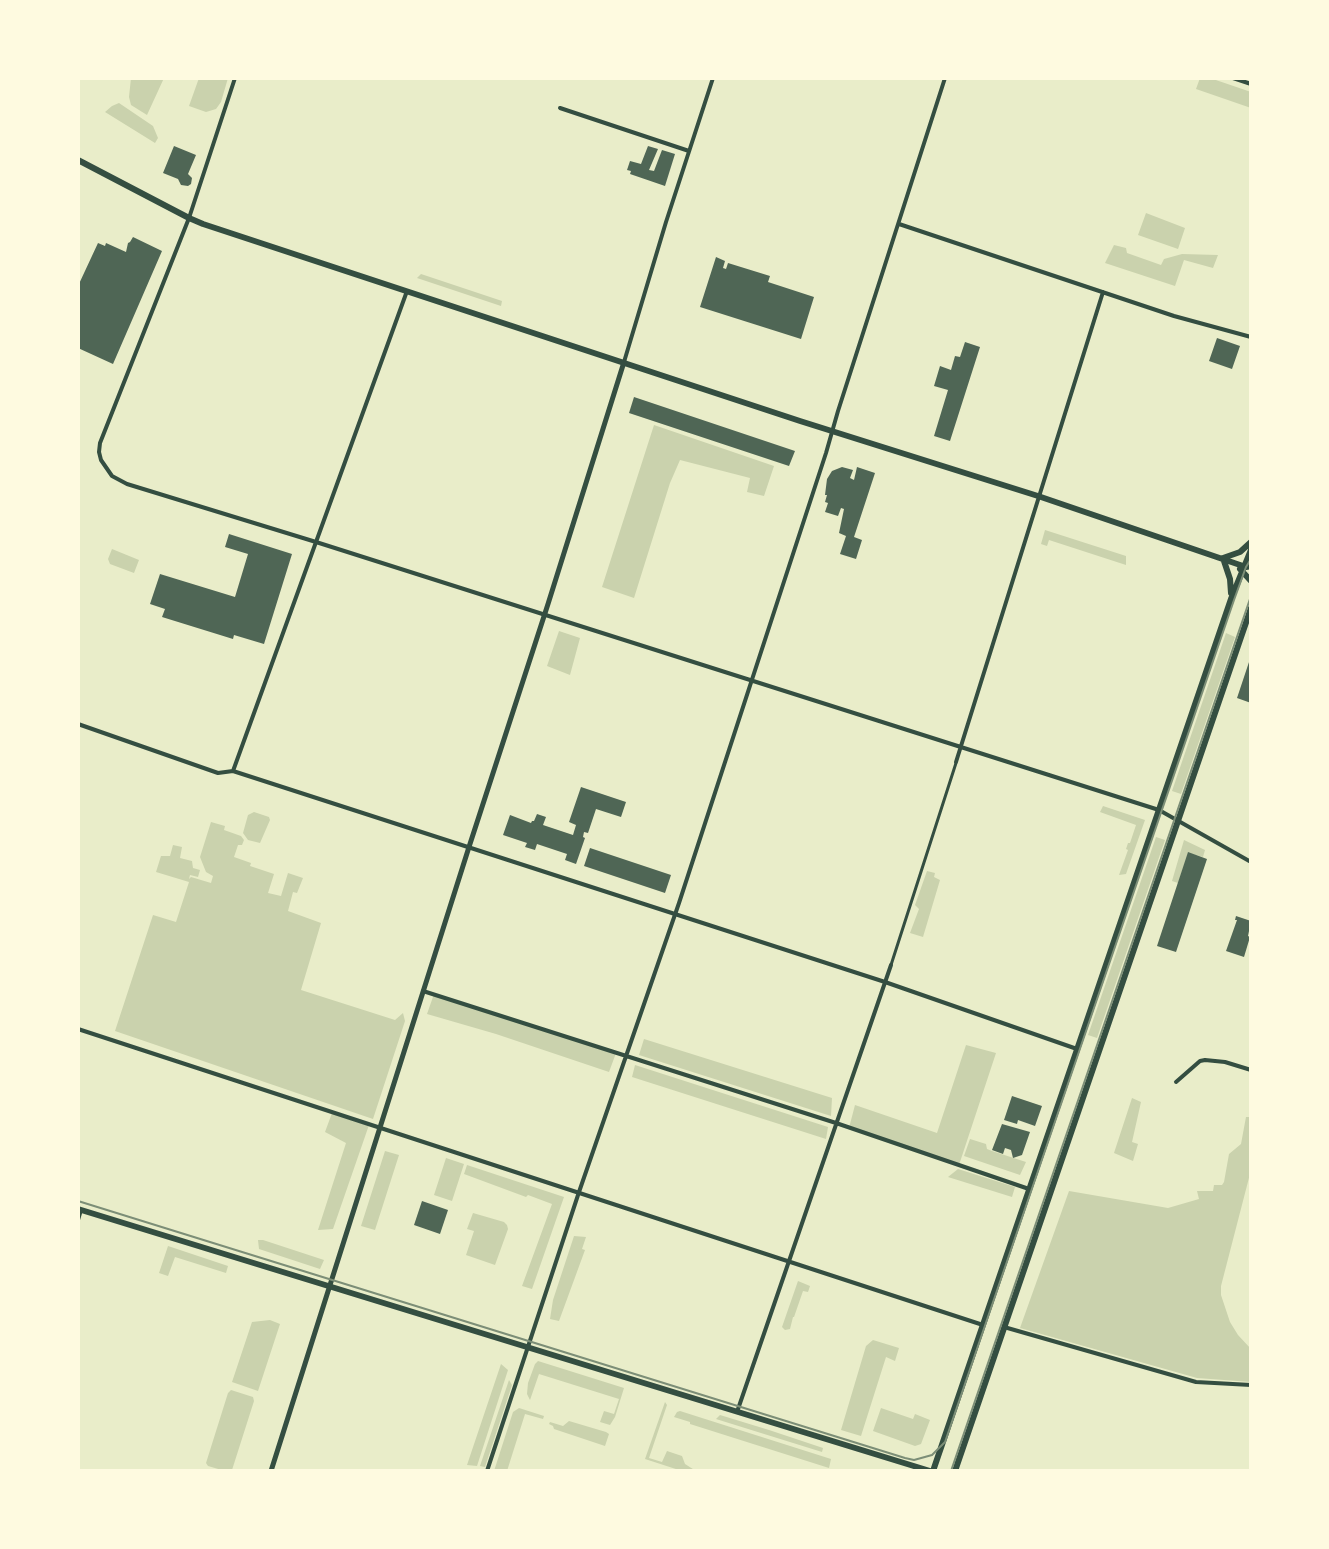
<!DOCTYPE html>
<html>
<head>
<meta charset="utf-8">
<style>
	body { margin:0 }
	#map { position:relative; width:1329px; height:1549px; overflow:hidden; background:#e9edc9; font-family:Ubuntu,sans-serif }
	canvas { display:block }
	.frame { position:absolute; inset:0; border:80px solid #fefae0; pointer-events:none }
</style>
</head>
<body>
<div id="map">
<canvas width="1329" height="1549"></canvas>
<div class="frame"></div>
</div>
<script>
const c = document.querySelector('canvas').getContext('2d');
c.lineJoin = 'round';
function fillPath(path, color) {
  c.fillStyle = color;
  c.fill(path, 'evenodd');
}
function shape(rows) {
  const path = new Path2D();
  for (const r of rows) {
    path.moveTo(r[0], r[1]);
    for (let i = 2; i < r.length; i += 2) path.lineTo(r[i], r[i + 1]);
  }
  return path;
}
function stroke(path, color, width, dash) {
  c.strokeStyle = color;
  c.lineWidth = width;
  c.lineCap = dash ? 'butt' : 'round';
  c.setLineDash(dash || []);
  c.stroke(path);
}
const green = shape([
	[131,78,164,78,147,115,131,105,129,97],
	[199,78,228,78,221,102,216,109,206,112,189,106],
	[1200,78,1210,78,1251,92,1251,108,1196,89],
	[119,103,153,126,158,138,155,143,105,112,112,106],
	[1146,213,1185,228,1178,249,1138,235],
	[1114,245,1126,248,1127,253,1161,265,1164,259,1182,254,1218,255,1213,268,1184,260,1175,286,1105,263],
	[421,274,502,301,501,306,417,278],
	[654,425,774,466,764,496,747,492,750,478,680,460,670,483,634,598,602,587],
	[1045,530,1126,556,1126,565,1049,540,1047,546,1041,544],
	[112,549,139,560,134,573,110,564,108,559],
	[559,631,580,638,570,675,547,666],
	[1226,633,1235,637,1181,794,1172,791],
	[1103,806,1145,820,1126,874,1119,875,1128,850,1126,849,1128,843,1130,843,1136,825,1100,812],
	[254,812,269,817,270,820,260,843,248,840,243,833,248,815],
	[211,822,225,826,224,830,241,836,244,840,242,845,238,845,234,857,251,863,250,866,274,874,268,893,281,896,288,873,303,878,297,893,293,892,288,911,321,923,301,990,395,1020,403,1013,405,1021,373,1119,115,1031,153,915,176,922,189,882,156,872,161,856,170,856,173,845,182,847,180,858,192,861,193,868,200,870,198,877,190,875,189,879,191,877,211,883,213,876,206,872,200,857],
	[1156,837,1165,840,1097,1038,1088,1035],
	[1184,840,1205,850,1203,857,1188,853,1178,883,1172,881],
	[927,871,935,873,934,877,940,880,923,937,910,933,919,909,915,905],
	[434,994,616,1053,609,1072,496,1034,427,1014],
	[644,1039,832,1098,831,1116,639,1055],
	[966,1045,996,1053,959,1165,849,1128,855,1105,937,1133],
	[635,1065,828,1127,826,1139,632,1077],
	[1132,1098,1141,1102,1132,1142,1138,1144,1133,1161,1114,1153],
	[332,1113,369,1125,333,1229,318,1230,346,1143,325,1132],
	[1246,1117,1251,1117,1251,1170,1221,1286,1221,1295,1230,1322,1238,1335,1251,1349,1251,1382,1197,1378,1020,1328,1069,1191,1168,1208,1199,1199,1197,1191,1213,1191,1214,1185,1222,1185,1224,1182,1229,1154,1241,1144],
	[970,1139,986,1144,987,1149,992,1151,1026,1162,1020,1175,964,1156],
	[385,1151,399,1155,375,1230,361,1226],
	[446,1158,464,1164,452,1201,434,1195],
	[467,1165,564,1197,532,1289,522,1286,552,1204,528,1195,526,1197,464,1174],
	[958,1169,1015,1187,1012,1197,948,1177],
	[473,1213,504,1222,507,1225,508,1229,495,1265,466,1255,474,1231,467,1229],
	[574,1236,586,1237,582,1249,585,1250,559,1321,550,1319,553,1300],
	[258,1240,263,1240,324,1260,320,1269,259,1249],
	[168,1246,228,1266,226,1273,175,1257,168,1276,159,1273],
	[798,1281,810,1286,808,1292,803,1291,794,1317,793,1317,790,1329,785,1330,782,1327],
	[270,1320,280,1324,258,1391,232,1382,252,1322],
	[873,1340,899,1348,895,1361,886,1357,861,1436,841,1430,866,1346],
	[538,1361,624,1388,615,1417,610,1425,600,1422,604,1411,614,1414,619,1399,539,1374,530,1400,527,1394,528,1383,535,1364],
	[501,1364,508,1370,477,1466,467,1465],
	[509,1380,512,1385,485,1467,480,1466],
	[231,1390,253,1397,254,1401,232,1470,225,1471,208,1466,206,1463,228,1393],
	[665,1402,667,1405,649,1458,662,1462,667,1451,682,1456,685,1464,696,1471,682,1471,645,1459],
	[519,1408,544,1416,543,1419,525,1414,507,1471,494,1471,513,1412],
	[881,1408,913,1419,915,1414,930,1420,921,1444,915,1446,873,1431],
	[680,1411,831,1459,829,1468,690,1424,690,1422,674,1417,677,1412],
	[720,1415,769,1430,823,1448,822,1452,716,1419],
	[569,1421,606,1432,609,1434,605,1446,554,1429,553,1426,549,1424,550,1422,563,1426]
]);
const building = shape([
	[174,146,196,155,188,174,192,178,191,184,188,186,181,185,178,179,163,173],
	[648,146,658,149,649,170,654,171,662,150,675,154,665,186,630,174,631,171,627,170,630,161,641,164],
	[133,237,162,251,113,364,78,348,78,286,98,243,105,246,106,243,126,252,128,243,130,242],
	[716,257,725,261,723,268,726,269,728,263,770,276,768,282,814,297,801,339,700,307],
	[1217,338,1240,346,1232,369,1209,361],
	[965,342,980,347,950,441,934,436,948,390,934,386,940,366,951,370,955,356,960,357],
	[634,397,795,451,789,466,629,413],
	[842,467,853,470,850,478,854,480,857,467,875,473,854,537,862,540,856,559,840,554,846,536,839,533,844,509,841,508,838,516,825,512,828,503,825,502,827,495,825,495,827,479,832,471],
	[229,534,292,554,264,644,234,635,233,639,162,617,165,609,150,604,160,574,235,597,248,554,225,547],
	[1251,656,1251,703,1237,698],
	[581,787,626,802,621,817,596,809,588,833,584,832,583,837,585,838,576,864,565,860,567,854,537,844,535,850,525,847,527,843,503,835,510,815,531,823,532,821,534,821,537,814,546,817,543,825,573,835,576,825,569,822],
	[590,848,671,875,665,893,584,866],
	[1188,852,1207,859,1176,952,1157,946],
	[1236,916,1251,921,1248,936,1250,937,1244,957,1226,951,1237,920,1235,920],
	[1012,1096,1042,1106,1035,1126,1018,1120,1017,1124,1004,1120],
	[1002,1124,1030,1132,1022,1155,1013,1158,1011,1150,1005,1148,1003,1154,992,1150],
	[422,1201,448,1210,440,1234,414,1225]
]);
const pedestrian = shape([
	[891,965,956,763]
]);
const minor = shape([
	[235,78,189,218,100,443,99,452,101,460,112,476,127,484,316,542,1159,810,1251,862],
	[1233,78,1251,84],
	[560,108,689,151],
	[899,224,1174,316,1251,337],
	[624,362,666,222,713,78],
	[78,724,218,773,233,771,885,982,1077,1049],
	[956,762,1103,292],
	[233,771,407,291],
	[423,991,836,1123,1029,1189],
	[78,1029,983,1325],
	[1176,1082,1200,1061,1205,1060,1225,1062,1251,1070],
	[78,1220,81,1210],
	[1004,1327,1196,1382,1251,1385],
	[737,1412,891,965],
	[487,1471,579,1192,679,903,826,453,838,411,945,78]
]);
const tertiary = shape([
	[271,1471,469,847,548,604,624,362]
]);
const secondary = shape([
	[78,160,189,218,203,224,800,421,1038,496,1246,567,1251,566],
	[1223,558,1230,579,1231,593],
	[1223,558,1240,552,1251,542],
	[1240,569,1251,581],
	[78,1209,930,1471],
	[933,1471,1231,599,1251,550],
	[955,1471,1251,608]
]);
const tram = shape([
	[78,1201,905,1458,914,1460,932,1455,945,1442,1234,600,1246,567,1251,559],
	[951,1471,1251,596]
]);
fillPath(green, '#cad2ad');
fillPath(building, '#4f6655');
stroke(pedestrian, '#344e41', 3);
stroke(minor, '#344e41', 4);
stroke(tertiary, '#344e41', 5);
stroke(secondary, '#344e41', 6);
stroke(tram, '#7c8e77', 2);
</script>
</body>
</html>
